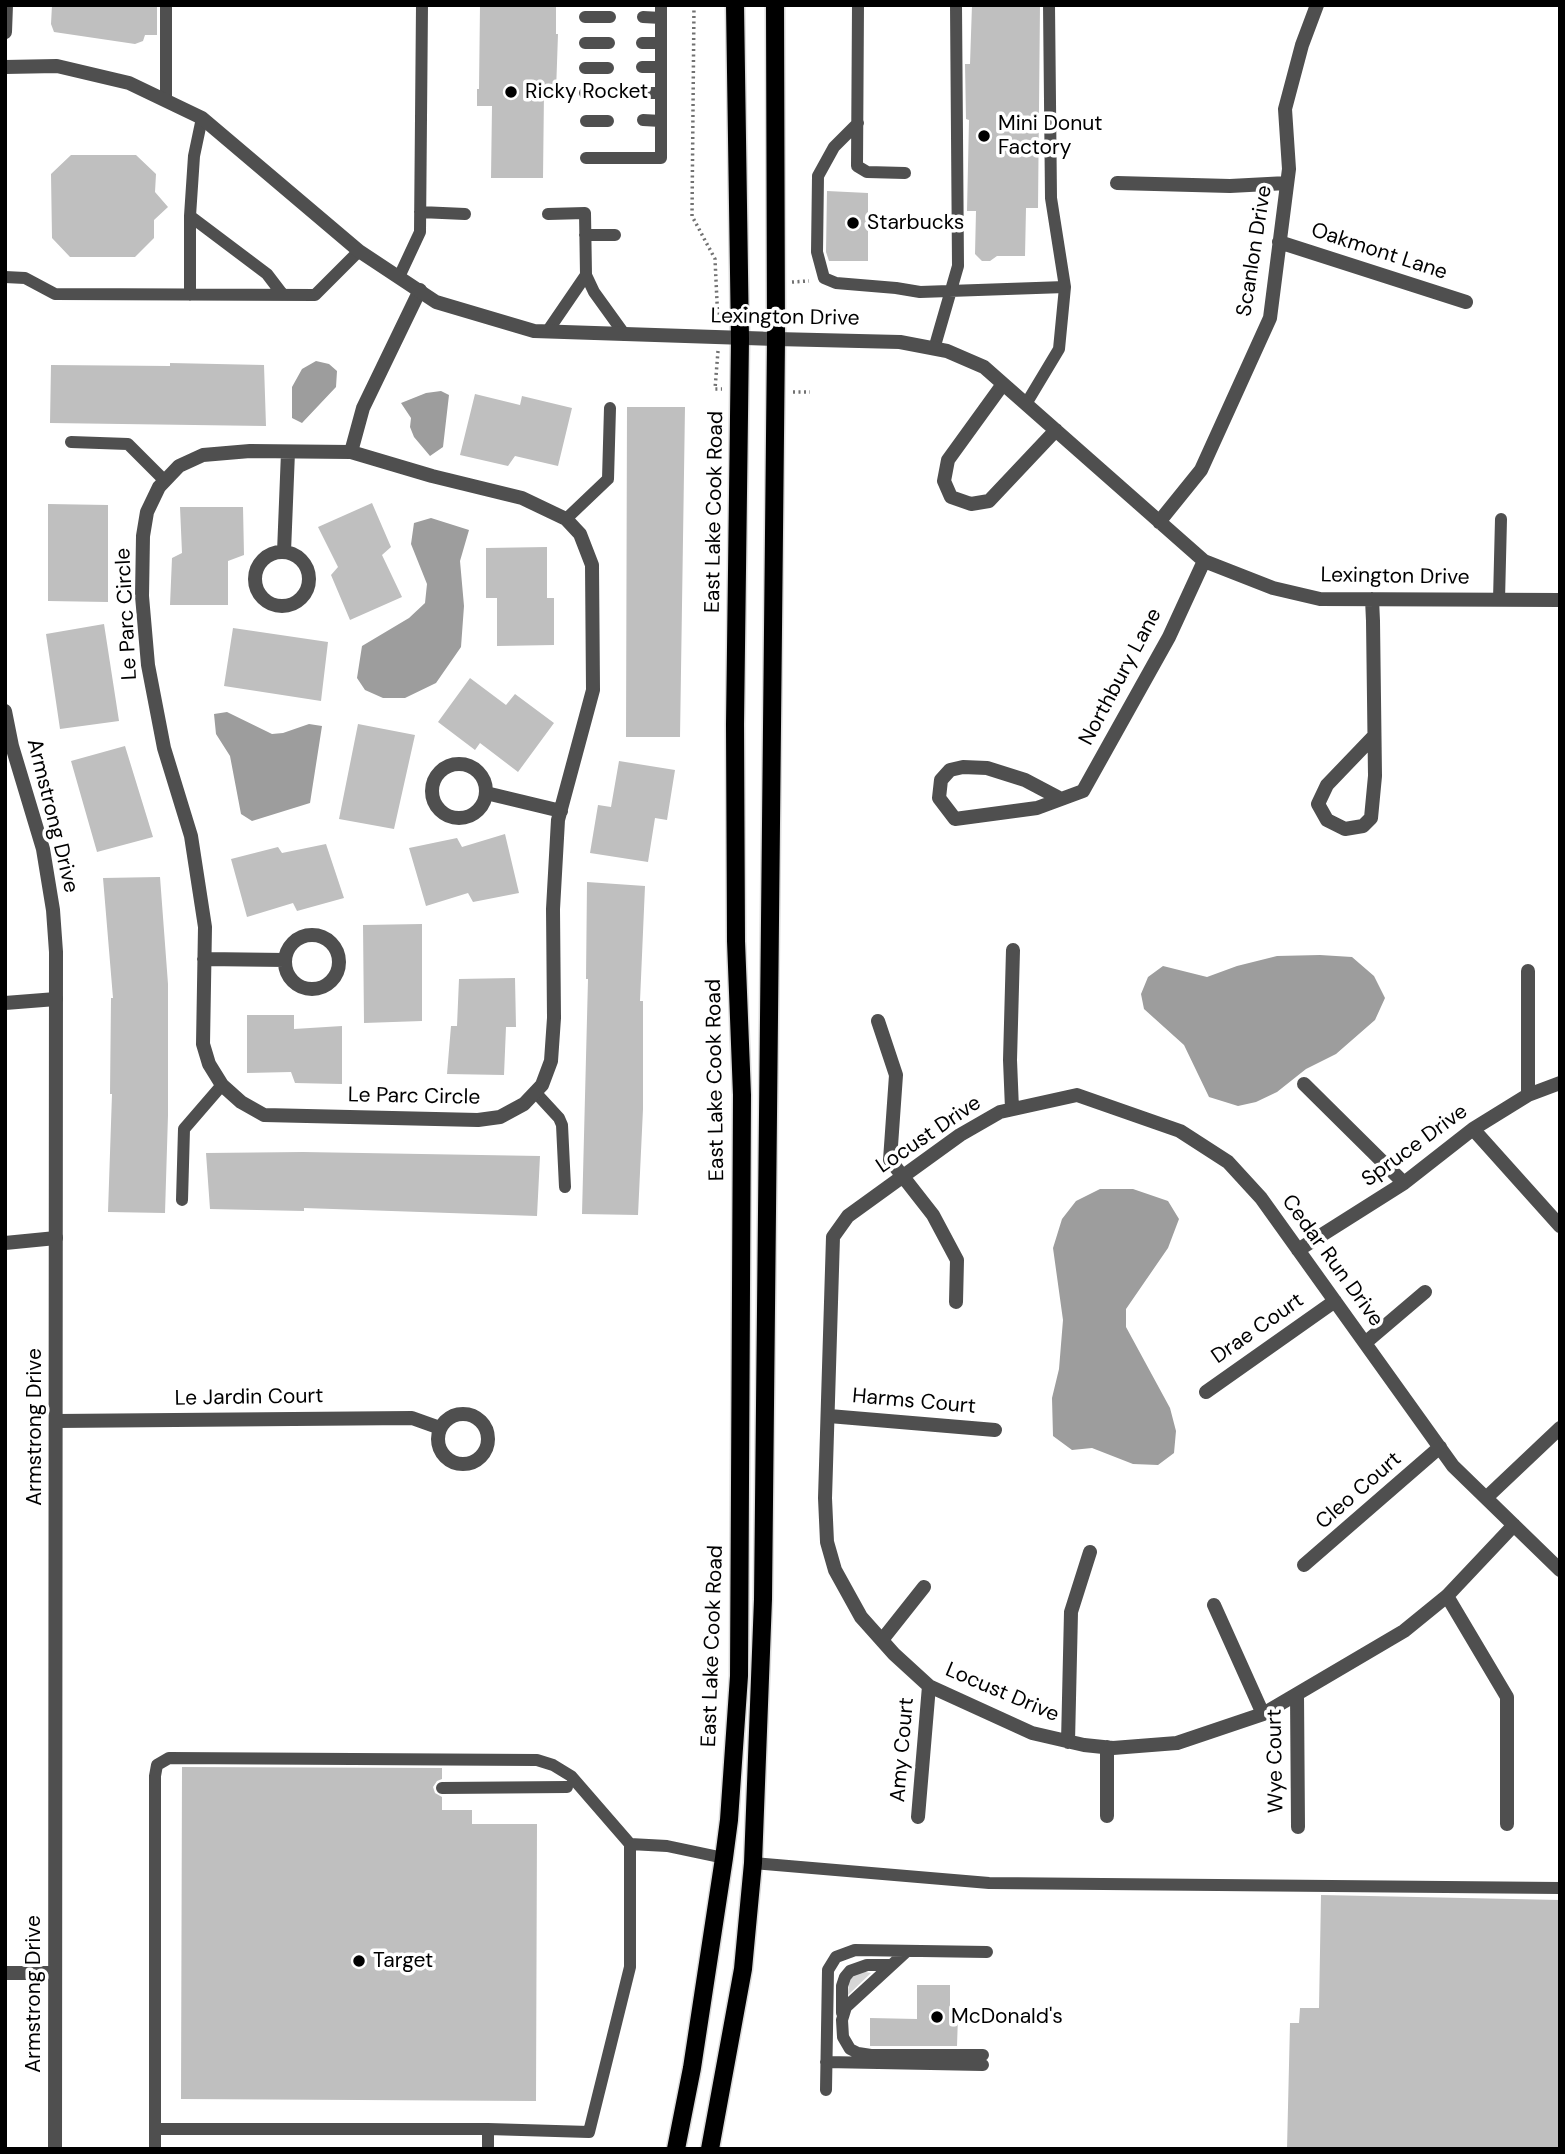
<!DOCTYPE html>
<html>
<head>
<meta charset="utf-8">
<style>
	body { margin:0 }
	#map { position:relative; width:1565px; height:2154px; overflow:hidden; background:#fff; font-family:"DM Sans",sans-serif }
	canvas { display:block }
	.frame { position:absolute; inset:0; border:7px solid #000; pointer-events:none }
</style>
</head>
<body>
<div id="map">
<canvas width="1565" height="2154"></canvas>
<div class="frame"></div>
</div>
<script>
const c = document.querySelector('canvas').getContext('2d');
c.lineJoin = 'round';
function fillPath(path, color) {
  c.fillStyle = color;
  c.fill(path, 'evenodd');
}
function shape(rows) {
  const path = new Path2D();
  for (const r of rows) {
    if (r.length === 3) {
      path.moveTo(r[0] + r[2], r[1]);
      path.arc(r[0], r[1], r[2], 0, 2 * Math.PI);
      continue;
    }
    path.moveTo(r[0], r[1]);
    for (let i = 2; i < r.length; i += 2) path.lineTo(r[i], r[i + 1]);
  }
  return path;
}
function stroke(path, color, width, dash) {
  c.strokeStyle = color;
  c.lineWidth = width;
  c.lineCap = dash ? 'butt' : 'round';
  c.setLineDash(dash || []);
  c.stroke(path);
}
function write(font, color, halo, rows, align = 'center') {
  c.font = font + ' "DM Sans",sans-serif';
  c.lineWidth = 7;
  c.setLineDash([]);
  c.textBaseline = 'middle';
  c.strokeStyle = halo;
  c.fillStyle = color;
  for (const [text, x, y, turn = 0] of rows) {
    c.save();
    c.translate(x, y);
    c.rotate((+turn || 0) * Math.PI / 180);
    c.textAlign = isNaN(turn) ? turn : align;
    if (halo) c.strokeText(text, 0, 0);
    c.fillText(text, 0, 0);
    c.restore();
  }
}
const green = shape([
	[860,1971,871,1973,848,1995,849,1979]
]);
const water = shape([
	[316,361,329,364,337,371,336,387,302,423,292,418,292,387,302,369],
	[441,391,449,395,443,447,430,456,414,437,410,427,411,418,401,403,426,393],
	[431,518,469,530,460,561,464,606,461,647,436,683,405,698,383,698,365,690,357,678,362,646,409,618,425,603,427,584,411,544,414,523],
	[227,712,272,734,283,733,309,724,322,726,310,803,252,821,241,814,230,756,216,734,214,714],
	[1320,955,1352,957,1374,976,1385,998,1375,1020,1336,1054,1306,1069,1277,1092,1256,1102,1238,1106,1209,1097,1184,1045,1144,1009,1141,994,1148,977,1163,966,1207,977,1237,966,1277,956],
	[1100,1189,1133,1189,1168,1201,1179,1219,1168,1248,1126,1309,1126,1327,1170,1408,1176,1431,1174,1453,1158,1465,1133,1464,1092,1448,1072,1450,1053,1436,1052,1398,1059,1369,1063,1320,1053,1248,1062,1219,1076,1201]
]);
const building = shape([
	[52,5,157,5,157,35,145,35,143,41,135,44,54,32,51,24],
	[480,5,556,5,556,34,558,34,556,92,544,92,543,178,491,178,492,106,477,106,477,89,479,89],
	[972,5,1040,5,1038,208,1026,208,1025,256,997,256,990,261,982,261,975,254,976,211,967,211,969,120,966,119,965,64,970,64],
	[71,155,136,155,156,174,155,192,168,207,154,220,154,238,135,257,70,257,52,238,51,174],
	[827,191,868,193,868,261,829,261,826,252],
	[170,363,264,365,266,426,50,423,51,365,170,366],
	[475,394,520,405,522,396,572,408,558,466,515,456,508,466,460,455],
	[627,407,685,407,680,737,626,737],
	[372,503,391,547,382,555,402,597,350,620,331,575,338,567,318,527],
	[48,504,108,505,108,602,48,601],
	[180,507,243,507,244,555,228,561,228,605,170,605,172,558,182,553],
	[547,547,547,598,554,598,554,645,497,646,497,598,486,598,486,548],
	[104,624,119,721,60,729,46,634],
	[233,628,328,642,321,701,224,686],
	[470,678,506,705,515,694,554,723,518,772,480,743,475,750,438,722],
	[358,724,415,735,394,829,339,819],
	[125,746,153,837,97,852,71,761],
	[619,761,675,770,667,820,655,818,648,862,590,853,598,805,611,807],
	[505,834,519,893,473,902,468,893,426,906,409,848,457,838,462,847],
	[326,844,344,898,297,911,293,903,247,917,231,859,278,847,282,853],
	[160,877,168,984,168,1115,165,1213,108,1212,112,1094,110,1094,111,998,113,998,103,878],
	[587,882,645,886,640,1001,643,1001,643,1109,638,1215,582,1214,588,979,586,979],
	[422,924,422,1021,364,1023,363,925],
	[515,978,516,1027,506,1027,504,1075,447,1074,451,1026,457,1026,459,979],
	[247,1015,294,1015,294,1029,342,1026,342,1084,295,1083,291,1072,247,1073],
	[303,1152,540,1156,537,1216,304,1208,304,1211,210,1209,206,1153],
	[182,1767,442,1768,442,1779,437,1781,433,1787,435,1793,442,1797,442,1810,472,1810,472,1824,537,1824,536,2101,181,2099],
	[1321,1895,1560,1900,1560,2149,1287,2149,1290,2023,1299,2023,1300,2008,1319,2008],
	[917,1985,950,1985,950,2015,958,2016,957,2046,870,2046,870,2018,917,2019]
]);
const path = shape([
	[694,5,692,216,715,259,718,323],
	[792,282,809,281],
	[718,351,715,389,722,389],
	[793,392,810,392]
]);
const service = shape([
	[858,5,857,166,867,172,905,173],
	[585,17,610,17],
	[643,17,661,18],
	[585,43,609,43],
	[642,43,661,43],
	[642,67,661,67],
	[585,68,608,68],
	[585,93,608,93],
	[641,93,661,93],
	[166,100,166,5],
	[643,120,661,121],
	[586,121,608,121],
	[858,123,834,147,818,176,817,252,824,278,836,283,896,288,920,292,1065,287],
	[586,158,661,158,661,5],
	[420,212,465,214],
	[548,214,585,213,586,275,594,292,625,335],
	[190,216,267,274,283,295],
	[585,235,615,235],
	[5,277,25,278,55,294,315,295,359,251],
	[399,277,420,232,422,5],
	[190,295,190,216,194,156,202,118],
	[547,332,586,275],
	[934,349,958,266,956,5],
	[1026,404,1059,349,1065,287,1051,198,1049,5],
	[71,442,128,444,165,481],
	[566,519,608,479,610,408],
	[1499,600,1501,519],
	[535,1092,559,1118,562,1125,565,1187],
	[182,1200,184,1129,222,1085],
	[442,1788,567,1787],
	[630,1844,667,1846,724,1858],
	[753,1863,989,1883,1560,1888],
	[907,1951,846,2007,842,2020,843,2037,850,2049,858,2053,871,2055,983,2055],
	[842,2013,842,1986,845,1977,850,1971,867,1965,891,1965],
	[826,2062,983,2065],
	[826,2090,828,1970,836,1957,855,1950,987,1952],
	[155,2129,488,2129],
	[155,2149,155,1776,157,1765,169,1758,537,1760,553,1765,571,1776,630,1844,630,1967,589,2132,488,2129,488,2149]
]);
const minor = shape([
	[1117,183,1230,186,1287,183],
	[1279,242,1466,302],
	[776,339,900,342,947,351,984,367,1204,561,1273,588,1320,599,1560,600],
	[1003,384,948,460,944,481,951,497,971,504,989,501,1056,430],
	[250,451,351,452,432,476,522,498,566,519,580,534,592,565,593,690,558,820,553,909,554,1018,551,1061,542,1085,524,1104,500,1117,478,1120,264,1115,241,1102,222,1085,209,1064,203,1044,205,927,191,836,164,748,148,665,142,596,143,536,147,512,159,487,179,466,203,455,250,451],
	[351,452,363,408,420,290],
	[1159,522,1201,470,1270,318,1289,169,1285,109,1302,45,1317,5],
	[282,579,27],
	[284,552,288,452],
	[1372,599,1373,621,1375,776,1371,818,1363,826,1345,829,1327,820,1318,804,1327,785,1374,736],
	[459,791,27],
	[486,793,561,811],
	[1061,799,1025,780,987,768,963,767,950,770,941,780,939,798,955,819,1037,808,1083,791,1169,637,1204,561],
	[312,962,27],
	[204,959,285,960],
	[1528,971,1528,1095],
	[5,1003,56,999],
	[878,1021,896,1075,890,1160,933,1215,957,1260,956,1302],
	[1304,1084,1404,1183],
	[1012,1109,1010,1060,1013,950],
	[1473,1129,1560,1226],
	[5,1243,56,1238],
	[1298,1250,1404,1183,1473,1129,1528,1095,1560,1083],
	[1365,1343,1425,1292],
	[1206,1392,1335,1301],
	[463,1439,25],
	[829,1416,995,1430],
	[56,1421,412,1418,440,1428],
	[1486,1498,1560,1428],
	[1514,1525,1447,1596,1404,1631,1263,1714,1177,1743,1113,1748,1084,1745,1032,1733,929,1686,894,1654,861,1617,835,1570,827,1542,825,1498,833,1237,848,1216,960,1135,1000,1112,1077,1095,1180,1131,1228,1162,1261,1198,1453,1466,1560,1570],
	[1304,1565,1440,1447],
	[1447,1596,1507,1697,1507,1824],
	[1214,1605,1263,1714],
	[882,1640,924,1587],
	[1297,1694,1298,1827],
	[1068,1742,1071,1612,1090,1552],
	[1107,1816,1107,1747],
	[918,1817,929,1686],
	[5,1973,55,1973]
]);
const tertiary = shape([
	[5,32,6,5],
	[5,67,57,66,129,83,202,118,359,251,436,302,534,331,776,339],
	[5,711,12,746,43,849,53,910,56,952,55,2149]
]);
const primary = shape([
	[676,2149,692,2068,724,1858,729,1820,739,1676,742,1095,736,941,735,724,740,339,735,5],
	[710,2149,743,1969,753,1863,763,1599,776,339,775,5]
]);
const markers = [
	[511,92,7,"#000"],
	[984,136,7,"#000"],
	[853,223,7,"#000"],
	[359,1961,7,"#000"],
	[937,2017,7,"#000"]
];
const poiNames = [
	["Ricky Rocket",525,92],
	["Mini Donut",998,124],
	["Factory",998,148],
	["Starbucks",867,223],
	["Target",373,1961],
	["McDonald's",951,2017]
];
const streetNames = [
	["Scanlon Drive",1255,251,-81],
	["Oakmont Lane",1379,252,18],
	["Lexington Drive",785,318,1],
	["East Lake Cook Road",715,512,-89],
	["Lexington Drive",1395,577,1],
	["Le Parc Circle",127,614,-93],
	["Northbury Lane",1121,677,-62],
	["Armstrong Drive",52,816,76],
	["East Lake Cook Road",716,1080,-91],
	["Le Parc Circle",414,1097,1],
	["Locust Drive",929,1135,-34],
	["Spruce Drive",1415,1146,-36],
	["Cedar Run Drive",1332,1261,54],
	["Drae Court",1258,1329,-35],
	["Le Jardin Court",249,1398,-1],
	["Harms Court",914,1402,5],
	["Armstrong Drive",35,1427,-90],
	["Cleo Court",1359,1491,-41],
	["East Lake Cook Road",713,1646,-88],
	["Locust Drive",1002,1693,23],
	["Amy Court",903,1750,-85],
	["Wye Court",1276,1761,-91],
	["Armstrong Drive",34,1994,-90]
];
fillPath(green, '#d6d6d6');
fillPath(water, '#9d9d9d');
fillPath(building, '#bfbfbf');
stroke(primary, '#dbdbdb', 21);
stroke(path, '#717171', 3.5, [2, 3.5]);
stroke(service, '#4f4f4f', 12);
stroke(minor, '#4f4f4f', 14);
stroke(tertiary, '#4f4f4f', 14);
stroke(primary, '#000', 18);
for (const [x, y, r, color] of markers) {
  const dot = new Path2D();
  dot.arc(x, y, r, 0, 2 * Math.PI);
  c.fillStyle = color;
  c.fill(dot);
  stroke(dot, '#fff', 2.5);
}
write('21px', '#000', '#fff', poiNames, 'left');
write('21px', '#000', '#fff', streetNames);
</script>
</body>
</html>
